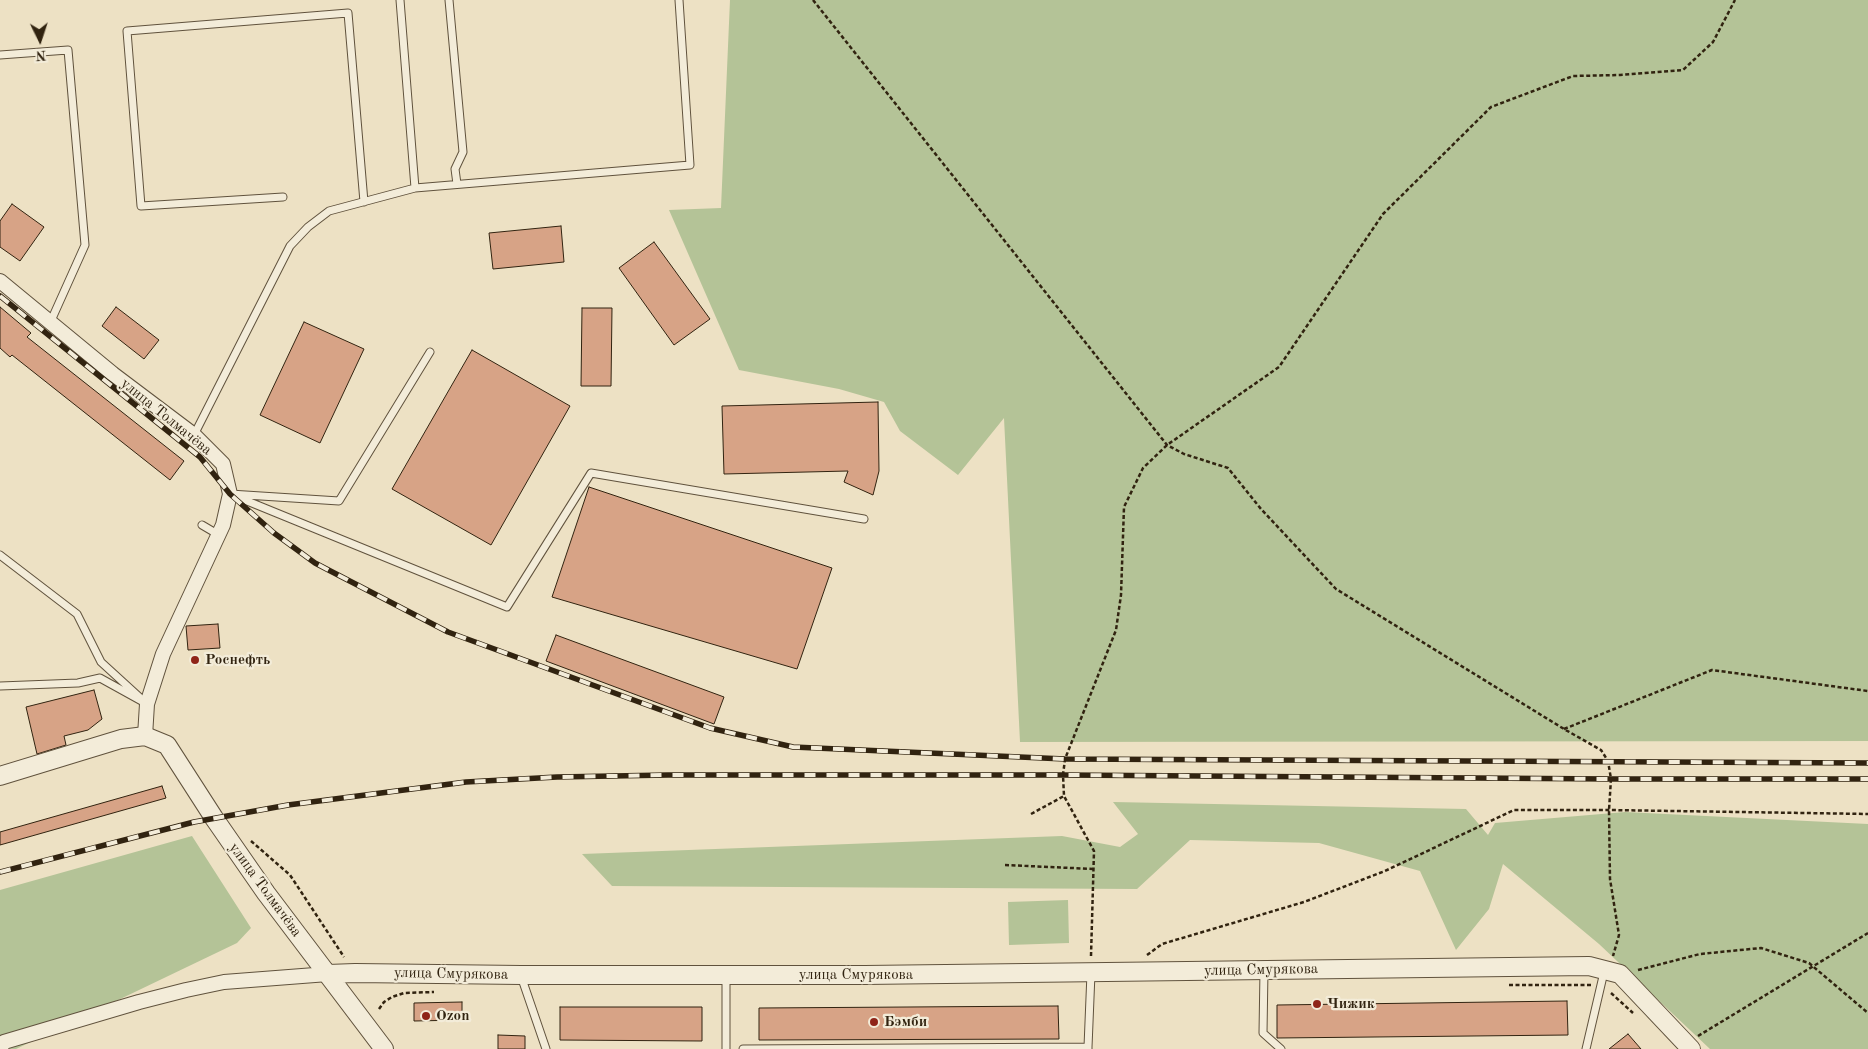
<!DOCTYPE html>
<html>
<head>
<meta charset="utf-8">
<style>
	body { margin:0 }
	#map { position:relative; width:1868px; height:1049px; overflow:hidden; background:#ede1c4; font-family:"Old Standard TT",serif }
	canvas { display:block }
	.north { position:absolute; left:15px; top:15px; width:50px; height:50px; -webkit-text-stroke:4px #f3ecd9; paint-order:stroke; rotate:176deg; font-size:14px; font-weight:700; line-height:20px; text-align:center; color:#312310 }
	.north::after { content:''; display:block; margin:auto; width:18px; height:22px; background:#312310; clip-path:polygon(50% 0,100% 100%,50% 72%,0 100%) }
</style>
</head>
<body>
<div id="map">
<canvas width="1868" height="1049"></canvas>
<div class="north">N</div>
</div>
<script>
const c = document.querySelector('canvas').getContext('2d');
c.lineJoin = 'round';
function fillPath(path, color) {
  c.fillStyle = color;
  c.fill(path, 'evenodd');
}
function shape(rows) {
  const path = new Path2D();
  for (const r of rows) {
    path.moveTo(r[0], r[1]);
    for (let i = 2; i < r.length; i += 2) path.lineTo(r[i], r[i + 1]);
  }
  return path;
}
function stroke(path, color, width, dash) {
  c.strokeStyle = color;
  c.lineWidth = width;
  c.lineCap = dash ? 'butt' : 'round';
  c.setLineDash(dash || []);
  c.stroke(path);
}
function write(font, color, halo, rows, align = 'center') {
  c.font = font + ' "Old Standard TT",serif';
  c.lineWidth = 4.5;
  c.setLineDash([]);
  c.textBaseline = 'middle';
  c.strokeStyle = halo;
  c.fillStyle = color;
  for (const [text, x, y, turn = 0] of rows) {
    c.save();
    c.translate(x, y);
    c.rotate((+turn || 0) * Math.PI / 180);
    c.textAlign = isNaN(turn) ? turn : align;
    if (halo) c.strokeText(text, 0, 0);
    c.fillText(text, 0, 0);
    c.restore();
  }
}
const green = shape([
	[730,0,1868,0,1868,741,1020,742,1004,418,958,475,900,431,884,402,839,389,739,370,669,210,721,208],
	[1113,802,1466,809,1488,835,1495,823,1625,812,1868,824,1868,1049,1710,1049,1599,944,1503,864,1489,909,1456,950,1420,871,1319,843,1190,840,1137,889,612,886,582,854,1062,836,1120,847,1138,834],
	[192,836,251,928,237,943,16,1049,0,1049,0,890],
	[1068,900,1069,943,1009,945,1008,902]
]);
const building = shape([
	[12,204,44,227,20,261,0,247,0,221,12,204],
	[561,226,564,262,493,269,489,233,561,226],
	[654,242,710,319,674,345,619,268,654,242],
	[0,307,31,333,27,337,184,461,170,480,12,355,10,357,0,348,0,307],
	[116,307,159,340,144,359,102,326,116,307],
	[582,308,612,308,611,386,581,386,582,308],
	[304,322,364,349,320,443,260,415,304,322],
	[472,350,570,406,491,545,392,489,472,350],
	[878,402,879,471,873,495,844,482,848,471,724,474,722,406,878,402],
	[589,487,832,568,797,669,552,597,589,487],
	[218,624,220,648,188,650,186,626,218,624],
	[556,635,724,697,714,724,546,661,556,635],
	[94,690,102,719,88,730,64,736,66,745,37,754,26,707,94,690],
	[162,786,166,798,0,845,0,832,162,786],
	[1567,1001,1568,1035,1277,1038,1277,1005,1567,1001],
	[462,1002,462,1020,414,1021,414,1003,462,1002],
	[1058,1006,1059,1039,759,1040,759,1008,1058,1006],
	[560,1007,702,1007,702,1041,560,1040,560,1007],
	[1628,1034,1641,1049,1609,1049,1628,1034],
	[498,1035,525,1036,525,1049,498,1049,498,1035]
]);
const path = shape([
	[813,0,1167,445,1184,454,1228,468,1261,509,1336,589,1564,729,1601,750,1608,761,1611,779,1609,810,1610,879,1619,935,1613,956],
	[1564,729,1712,670,1868,691],
	[1031,814,1064,796],
	[251,841,290,875,344,957],
	[1005,865,1094,869],
	[1147,955,1162,944,1304,902,1385,871,1514,810,1609,810,1868,814],
	[1091,956,1094,851,1064,796,1063,775,1065,759,1116,630,1121,595,1124,507,1143,468,1167,445,1279,367,1383,214,1491,107,1573,76,1620,75,1683,70,1713,42,1735,0],
	[1638,970,1700,954,1761,948,1809,963,1868,1013],
	[1509,985,1591,985],
	[1611,993,1633,1013],
	[379,1009,384,1002,392,997,404,993,434,992],
	[1698,1036,1868,933]
]);
const service = shape([
	[400,0,415,188],
	[449,0,463,152,455,169,457,184],
	[0,55,68,50,85,245,50,323],
	[283,197,141,206,127,31,348,13,364,202],
	[430,352,339,501,230,494,507,607,591,473,864,519],
	[194,435,290,246,308,227,329,211,415,188,690,165,679,0],
	[202,525,219,535],
	[0,555,77,614,101,662,147,704,100,678,78,683,0,686],
	[1264,970,1263,1033,1281,1049],
	[726,975,726,1049],
	[521,976,546,1049],
	[1088,1047,1091,973],
	[743,1049,1088,1047,1088,1049],
	[1586,1049,1604,972]
]);
const minor = shape([
	[0,281,113,374,194,435,223,464,230,494,223,525,163,654,147,704,145,736],
	[0,1049,4,1042,139,1002,186,990,224,982,328,974]
]);
const tertiary = shape([
	[0,776,121,739,145,736,167,745,214,818,266,893,384,1049],
	[328,974,355,973,521,975,865,975,1589,966,1620,974,1691,1049]
]);
const rail = shape([
	[0,296,200,457,230,494,274,533,315,563,448,632,710,728,793,747,1065,759,1868,763],
	[0,872,194,822,288,805,466,782,557,777,668,775,1063,775,1611,779,1868,779]
]);
const markers = [
	[195,660,5,"#8f2418"],
	[1317,1004,5,"#8f2418"],
	[426,1016,5,"#8f2418"],
	[874,1022,5,"#8f2418"]
];
const streetNames = [
	["улица Толмачёва",166,417,39],
	["улица Толмачёва",265,890,54],
	["улица Смурякова",1261,970,-1],
	["улица Смурякова",451,974,1],
	["улица Смурякова",856,975]
];
const poiNames = [
	["Роснефть",205,660],
	["Чижик",1327,1004],
	["Ozon",436,1016],
	["Бэмби",884,1022]
];
fillPath(green, '#b4c397');
fillPath(building, '#d7a386');
stroke(building, '#312310', 1);
stroke(service, '#60523d', 9);
stroke(minor, '#60523d', 16);
stroke(tertiary, '#60523d', 20);
stroke(path, '#312310', 2.5, [4, 2.5]);
stroke(service, '#f3ecd9', 7);
stroke(minor, '#f3ecd9', 14);
stroke(tertiary, '#f3ecd9', 18);
stroke(rail, '#312310', 5.5);
stroke(rail, '#f3ecd9', 4, [11]);
for (const [x, y, r, color] of markers) {
  const dot = new Path2D();
  dot.arc(x, y, r, 0, 2 * Math.PI);
  c.fillStyle = color;
  c.fill(dot);
  stroke(dot, '#f3ecd9', 2);
}
write('15px', '#312310', '#f3ecd9', streetNames);
write('bold 15px', '#312310', '#f3ecd9', poiNames, 'left');
</script>
</body>
</html>
